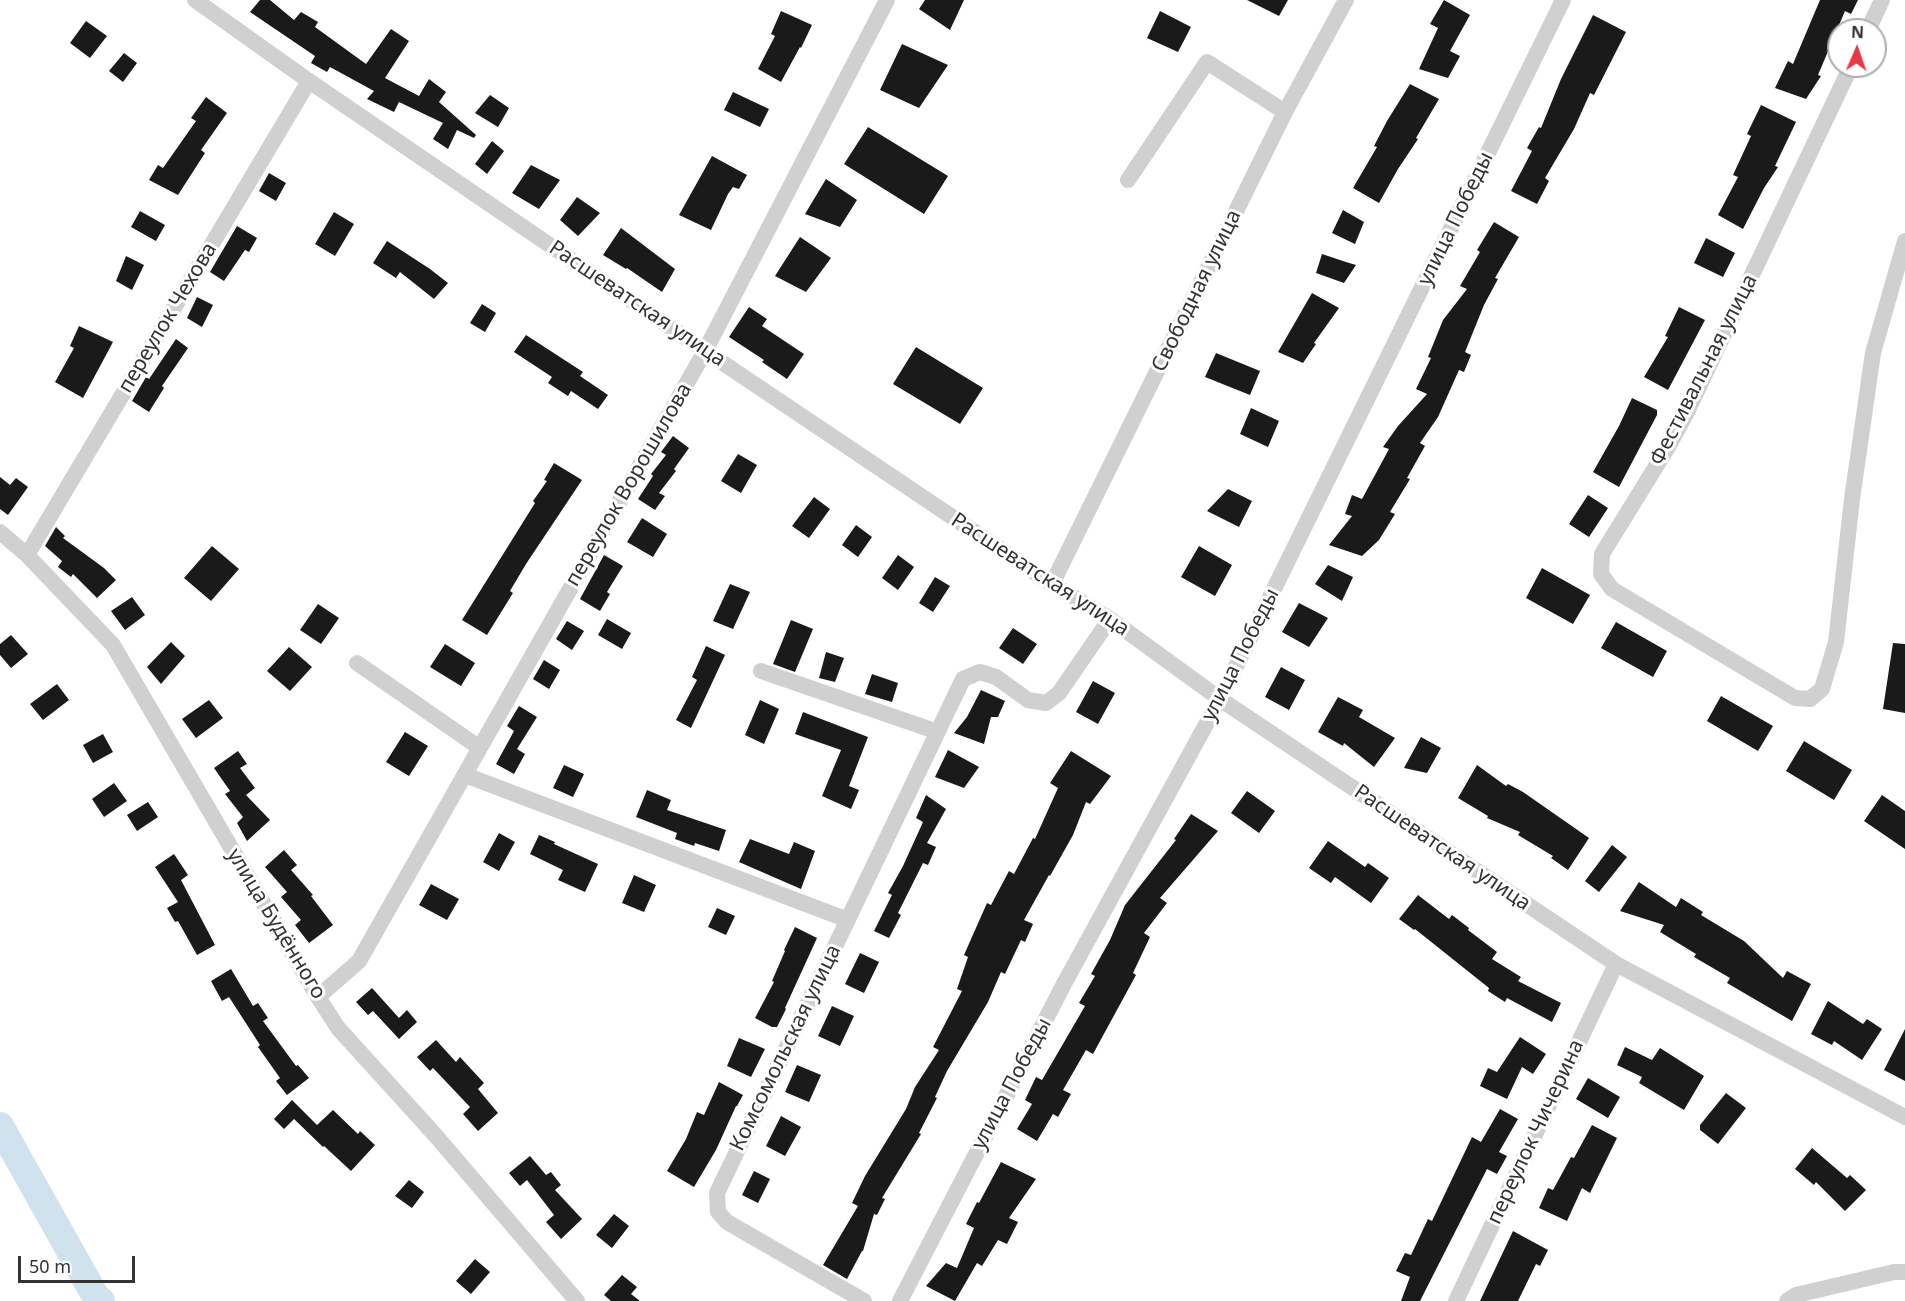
<!DOCTYPE html>
<html>
<head>
<meta charset="utf-8">
<style>
	body { margin:0 }
	#map { position:relative; width:1905px; height:1301px; overflow:hidden; background:#fff; font-family:"Noto Sans",sans-serif }
	canvas { display:block }
	.north { position:absolute; left:1827px; top:18px; width:60px; height:60px; box-sizing:border-box; background:#fff; border:2px solid #adadad; border-radius:50%; rotate:2deg; font-size:16px; font-weight:700; line-height:24px; text-align:center; color:#333 }
	.north::after { content:''; display:block; margin:auto; width:21px; height:27px; background:#e63946; clip-path:polygon(50% 0,100% 100%,50% 72%,0 100%) }
	.scale { position:absolute; left:18px; top:1256px; width:117px; height:27px; box-sizing:border-box; border:3px solid #333; border-top:0; padding-left:8px; font-size:18px; line-height:21px; white-space:nowrap; color:#333; -webkit-text-stroke:4px #fff; paint-order:stroke }
</style>
</head>
<body>
<div id="map">
<canvas width="1905" height="1301"></canvas>
<div class="north">N</div>
<div class="scale">50 m</div>
</div>
<script>
const c = document.querySelector('canvas').getContext('2d');
c.lineJoin = 'round';
function shape(rows) {
  const path = new Path2D();
  for (const r of rows) {
    path.moveTo(r[0], r[1]);
    for (let i = 2; i < r.length; i += 2) path.lineTo(r[i], r[i + 1]);
  }
  return path;
}
function stroke(path, color, width, dash) {
  c.strokeStyle = color;
  c.lineWidth = width;
  c.lineCap = dash ? 'butt' : 'round';
  c.setLineDash(dash || []);
  c.stroke(path);
}
function fillPath(path, color) {
  c.fillStyle = color;
  c.fill(path, 'evenodd');
}
function write(font, color, halo, rows, align = 'center') {
  c.font = font + ' "Noto Sans",sans-serif';
  c.lineWidth = 6;
  c.setLineDash([]);
  c.textBaseline = 'middle';
  c.strokeStyle = halo;
  c.fillStyle = color;
  for (const [text, x, y, turn = 0] of rows) {
    c.save();
    c.translate(x, y);
    c.rotate((+turn || 0) * Math.PI / 180);
    c.textAlign = isNaN(turn) ? turn : align;
    if (halo) c.strokeText(text, 0, 0);
    c.fillText(text, 0, 0);
    c.restore();
  }
}
const river = shape([
	[0,1126,96,1297,101,1301]
]);
const building = shape([
	[260,0,270,0,294,20,301,12,318,22,315,27,366,64,391,29,409,41,385,78,419,96,429,79,446,92,439,102,476,135,474,138,457,130,448,149,433,139,443,123,399,102,394,112,367,99,374,91,330,67,327,72,311,63,315,56,250,12],
	[925,0,964,0,950,30,919,9],
	[1247,0,1288,0,1279,16],
	[1444,0,1470,15,1450,51,1460,56,1448,78,1419,69,1438,28,1430,24],
	[1820,0,1858,0,1851,14,1845,11,1818,75,1821,76,1806,99,1775,88,1788,61,1793,64],
	[781,11,812,25,801,48,800,47,781,82,758,69,775,36,771,34],
	[1160,11,1191,27,1178,52,1147,38],
	[1593,15,1626,32,1594,95,1590,93,1574,129,1545,178,1549,181,1537,204,1511,191,1532,151,1527,148,1539,127,1541,128,1561,79],
	[86,21,107,36,90,58,70,43],
	[902,44,948,65,919,108,880,90],
	[124,53,137,63,123,82,109,71],
	[1410,84,1439,99,1416,138,1418,139,1398,169,1379,203,1353,188,1377,147,1374,146,1387,121],
	[733,92,769,109,760,127,724,110],
	[490,95,509,108,498,127,475,113],
	[206,97,227,113,201,150,205,153,178,195,149,180,158,165,163,168,196,121,191,118],
	[1761,105,1796,122,1775,166,1778,167,1764,188,1743,229,1718,215,1738,177,1733,175,1751,136,1747,134],
	[868,127,948,176,924,214,844,164],
	[492,141,504,151,487,174,475,164],
	[712,156,747,175,739,189,733,187,728,194,711,230,679,215],
	[531,165,560,180,539,209,512,193],
	[269,173,286,183,276,201,259,191],
	[826,179,857,200,840,227,805,214],
	[577,197,600,213,578,236,560,220],
	[1343,210,1364,222,1355,244,1332,233],
	[140,211,165,225,156,241,131,227],
	[334,212,354,224,335,256,315,244],
	[1494,222,1519,237,1495,278,1498,279,1484,305,1465,352,1471,355,1464,372,1459,370,1438,417,1420,443,1425,446,1407,478,1410,479,1390,512,1395,514,1379,540,1362,556,1329,545,1352,516,1345,514,1352,495,1362,499,1389,449,1383,447,1398,426,1427,394,1416,389,1431,358,1428,357,1443,320,1467,289,1460,286,1480,252,1477,250],
	[237,226,257,238,249,252,245,250,224,281,210,272],
	[621,228,675,269,662,292,627,268,626,269,603,255],
	[800,237,831,258,806,292,775,276],
	[1706,238,1735,253,1723,277,1694,263],
	[387,241,430,269,448,283,434,299,400,272,396,278,373,263],
	[1322,254,1346,262,1356,265,1344,283,1316,273],
	[126,256,144,265,132,290,116,281],
	[1312,293,1339,308,1314,343,1316,344,1303,363,1278,352],
	[197,297,213,305,202,327,187,318],
	[482,304,496,313,485,332,470,323],
	[749,307,767,319,762,326,804,354,787,379,762,362,764,360,729,337],
	[1679,307,1705,320,1668,390,1644,377,1668,337,1665,336],
	[79,326,113,342,83,398,55,382,74,348,70,346],
	[526,335,583,372,580,376,608,395,598,409,571,391,568,396,548,383,552,377,514,352],
	[176,339,188,348,162,386,164,388,149,412,132,401,146,377,149,379],
	[916,347,983,388,960,424,893,384],
	[1216,353,1260,371,1250,395,1205,377],
	[1632,398,1657,410,1657,415,1619,487,1593,472,1619,426],
	[1251,408,1279,421,1268,447,1240,434],
	[673,436,689,448,674,469,676,471,659,493,665,496,655,510,638,499,653,476,651,474,666,455,661,452],
	[738,454,757,465,741,493,721,481],
	[554,463,582,480,526,564,510,591,513,593,487,635,462,620,535,503,533,501,547,481,544,480],
	[0,477,10,485,16,478,28,487,8,515,0,509],
	[1228,489,1252,501,1239,527,1207,511],
	[1588,495,1608,508,1589,537,1569,524],
	[814,497,830,509,809,538,792,526],
	[642,518,667,534,653,557,627,542],
	[856,525,872,537,858,557,842,545],
	[56,527,65,536,63,538,104,568,116,580,97,598,73,574,71,577,58,567,62,561,45,546],
	[212,546,239,569,211,601,184,578],
	[1199,546,1232,565,1215,596,1181,577],
	[604,555,623,566,607,592,610,594,600,611,580,599],
	[898,555,914,567,898,590,882,578],
	[1328,565,1353,577,1342,601,1315,584],
	[1542,568,1590,595,1573,624,1526,598],
	[935,577,950,586,933,612,919,603],
	[730,584,750,592,733,629,713,621],
	[132,597,145,615,125,630,111,611],
	[1299,603,1328,618,1309,647,1282,632],
	[318,604,339,618,321,644,300,630],
	[607,619,631,633,622,649,598,635],
	[791,620,813,629,795,672,773,664],
	[567,621,584,631,572,650,556,639],
	[1616,622,1667,651,1653,677,1601,648],
	[1013,628,1037,644,1023,664,999,648],
	[11,635,28,654,11,668,0,655,0,644],
	[171,642,185,656,161,684,147,667],
	[1893,643,1905,644,1905,713,1883,709],
	[445,644,475,663,461,686,430,667],
	[706,646,725,655,691,728,676,720,697,680,692,677],
	[289,647,312,667,290,691,267,671],
	[826,652,844,658,835,682,819,678],
	[544,660,560,670,549,689,533,679],
	[1281,667,1305,680,1289,710,1265,697],
	[872,674,898,683,892,702,865,694],
	[1093,681,1115,693,1098,724,1076,712],
	[57,684,69,700,43,720,30,704],
	[981,690,1005,701,998,717,991,717,984,744,954,733,967,717],
	[1721,696,1773,726,1758,751,1707,721],
	[1338,697,1363,710,1359,717,1395,738,1374,767,1344,743,1343,746,1318,732],
	[209,700,223,718,196,738,182,719],
	[760,700,779,709,764,744,745,735],
	[519,706,537,717,517,749,525,754,514,774,496,764,514,731,507,726],
	[803,712,868,737,849,786,859,790,851,809,822,796,841,750,795,734],
	[405,732,428,746,409,776,386,762],
	[103,734,113,752,93,763,83,745],
	[1421,737,1441,748,1427,773,1404,768],
	[1804,741,1852,770,1834,800,1786,771],
	[948,750,979,767,964,788,935,777],
	[238,751,247,764,240,768,255,788,246,795,270,820,247,841,237,823,243,817,225,794,230,791,214,768],
	[1071,751,1111,776,1090,804,1086,802,1073,835,1050,876,1049,875,1024,920,1033,924,1025,942,1021,940,1005,974,1001,972,988,1002,947,1071,935,1097,937,1098,919,1133,921,1134,882,1198,885,1199,877,1215,874,1214,863,1251,862,1251,847,1279,823,1265,858,1206,852,1203,865,1176,906,1109,915,1087,939,1050,933,1047,962,991,957,989,968,957,964,955,987,903,991,905,1009,871,1014,874,1033,838,1035,839,1058,788,1050,783],
	[564,765,584,774,573,797,553,788],
	[1477,765,1506,786,1508,784,1523,792,1589,838,1568,870,1551,858,1553,856,1518,835,1520,832,1487,818,1488,816,1458,798],
	[114,783,127,801,104,817,92,799],
	[647,790,671,800,667,810,726,830,719,851,695,843,694,846,675,839,677,833,636,817],
	[1247,791,1275,811,1259,833,1231,813],
	[926,795,946,809,927,843,936,847,928,865,923,863,898,913,901,915,889,938,874,931,892,895,888,893,903,866,923,822,916,818],
	[1882,795,1905,811,1905,849,1864,821],
	[148,802,158,817,137,831,127,815],
	[1191,814,1218,831,1160,898,1167,903,1144,933,1150,937,1133,973,1136,975,1093,1054,1086,1050,1063,1090,1071,1094,1058,1117,1053,1114,1037,1141,1017,1129,1032,1104,1025,1100,1036,1077,1042,1080,1085,1006,1079,1003,1095,976,1091,974,1110,940,1125,905,1176,840,1174,839],
	[499,833,515,842,499,871,483,862],
	[539,835,555,842,554,844,598,864,585,892,558,880,563,870,530,854],
	[750,839,789,854,794,842,815,851,801,889,739,862],
	[1328,841,1365,867,1368,863,1389,878,1371,903,1335,877,1331,883,1309,868],
	[1612,845,1627,857,1599,892,1585,881],
	[284,850,297,865,291,870,313,895,311,896,333,925,309,943,295,925,301,920,281,897,287,892,265,867],
	[174,854,188,875,181,880,215,945,197,955,178,921,175,922,167,908,178,902,155,867],
	[634,875,656,885,644,912,622,903],
	[1639,882,1676,907,1681,898,1703,912,1701,915,1744,941,1783,978,1787,971,1811,984,1792,1021,1727,983,1730,978,1694,957,1696,954,1660,932,1664,925,1620,911],
	[431,884,459,899,447,920,419,905],
	[1418,895,1449,919,1452,915,1469,928,1468,930,1497,952,1492,959,1521,977,1518,981,1561,1003,1552,1022,1507,998,1505,1002,1488,991,1489,988,1415,929,1414,930,1399,919],
	[717,908,735,916,726,935,708,927],
	[795,927,817,938,785,1008,786,1009,777,1027,772,1027,755,1018,774,982,772,981,785,951,784,950],
	[860,953,879,962,864,993,845,984],
	[231,969,253,1006,258,1003,268,1018,263,1021,296,1066,298,1065,309,1078,287,1095,276,1081,280,1078,258,1047,260,1045,229,997,222,1001,211,981],
	[372,988,399,1018,407,1010,417,1022,399,1039,373,1011,368,1015,356,1002],
	[1828,1001,1863,1024,1867,1019,1882,1029,1862,1060,1834,1041,1832,1045,1811,1034],
	[832,1006,854,1016,840,1046,818,1036],
	[1905,1029,1905,1081,1884,1070],
	[1520,1037,1546,1054,1533,1074,1522,1067,1507,1099,1480,1086,1488,1068,1497,1072],
	[739,1038,765,1049,751,1077,727,1066],
	[436,1040,456,1062,460,1057,484,1083,478,1089,498,1113,478,1131,463,1114,470,1107,433,1068,430,1071,417,1057],
	[1625,1047,1652,1060,1660,1048,1704,1076,1684,1110,1639,1083,1642,1077,1617,1065],
	[797,1065,821,1075,809,1102,785,1092],
	[1588,1078,1620,1097,1608,1118,1576,1099],
	[719,1082,743,1095,737,1106,736,1106,716,1150,694,1187,667,1171,686,1139,697,1112,704,1115],
	[1726,1093,1746,1108,1718,1144,1700,1130,1700,1125],
	[292,1100,317,1125,333,1110,358,1134,360,1131,375,1145,351,1171,324,1146,323,1147,294,1119,284,1129,274,1119],
	[1500,1109,1518,1119,1499,1152,1507,1156,1497,1174,1487,1169,1420,1301,1401,1301,1410,1277,1396,1271,1405,1253,1411,1255,1428,1219,1432,1221,1472,1137,1481,1142],
	[781,1116,801,1127,785,1156,766,1146],
	[1592,1125,1617,1138,1590,1193,1582,1188,1567,1221,1539,1208,1548,1188,1553,1190,1571,1157,1574,1158],
	[1812,1148,1847,1178,1850,1175,1866,1190,1845,1211,1816,1182,1814,1185,1795,1169],
	[530,1156,546,1175,551,1172,561,1185,555,1190,582,1219,561,1239,546,1222,554,1215,527,1180,520,1186,509,1173],
	[1001,1162,1036,1179,1009,1218,1018,1222,1007,1244,998,1240,982,1266,977,1263,955,1301,926,1286,946,1263,957,1268,974,1228,966,1224,977,1202,979,1203],
	[754,1171,770,1179,758,1203,742,1195],
	[409,1180,424,1192,412,1208,395,1196],
	[614,1214,629,1226,612,1248,596,1235],
	[1513,1231,1548,1250,1540,1266,1536,1264,1518,1301,1480,1301],
	[475,1259,490,1272,471,1294,456,1281],
	[622,1275,637,1287,631,1294,640,1301,611,1301,604,1295]
]);
const minor = shape([
	[195,0,309,81,705,351,1052,584,1110,619,1220,699,1616,964,1905,1117],
	[1868,30,1882,0],
	[1851,66,1686,414,1668,447,1602,554,1601,574,1612,589,1795,698,1810,699,1822,689,1836,642,1852,499,1873,353,1905,241],
	[1128,180,1207,62,1285,112],
	[0,532,27,555,113,645,318,997,338,1028,436,1136,577,1301],
	[27,555,309,81],
	[1052,584,1285,112,1346,0],
	[357,663,480,748],
	[761,671,938,732],
	[465,775,848,920],
	[318,997,359,961,705,351,887,0],
	[864,1301,727,1222,718,1212,717,1193,963,679,980,672,996,677,1028,700,1046,703,1059,693,1110,619],
	[900,1301,1065,982,1220,699,1563,0],
	[1456,1301,1616,964],
	[1787,1301,1796,1295,1894,1272,1905,1272]
]);
const streetNames = [
	["улица Победы",1456,219,-64],
	["Свободная улица",1197,291,-64],
	["Расшеватская улица",637,304,34],
	["переулок Чехова",168,318,-59],
	["Фестивальная улица",1704,370,-63],
	["переулок Ворошилова",629,485,-60],
	["Расшеватская улица",1040,575,33],
	["улица Победы",1241,655,-63],
	["Расшеватская улица",1442,848,34],
	["улица Будённого",276,924,59],
	["Комсомольская улица",786,1048,-64],
	["улица Победы",1012,1084,-62],
	["переулок Чичерина",1536,1132,-65]
];
stroke(river, '#cfe2ee', 28);
fillPath(building, '#1a1a1a');
stroke(minor, '#d0d0d0', 16);
write('21px', '#333', '#fff', streetNames);
</script>
</body>
</html>
